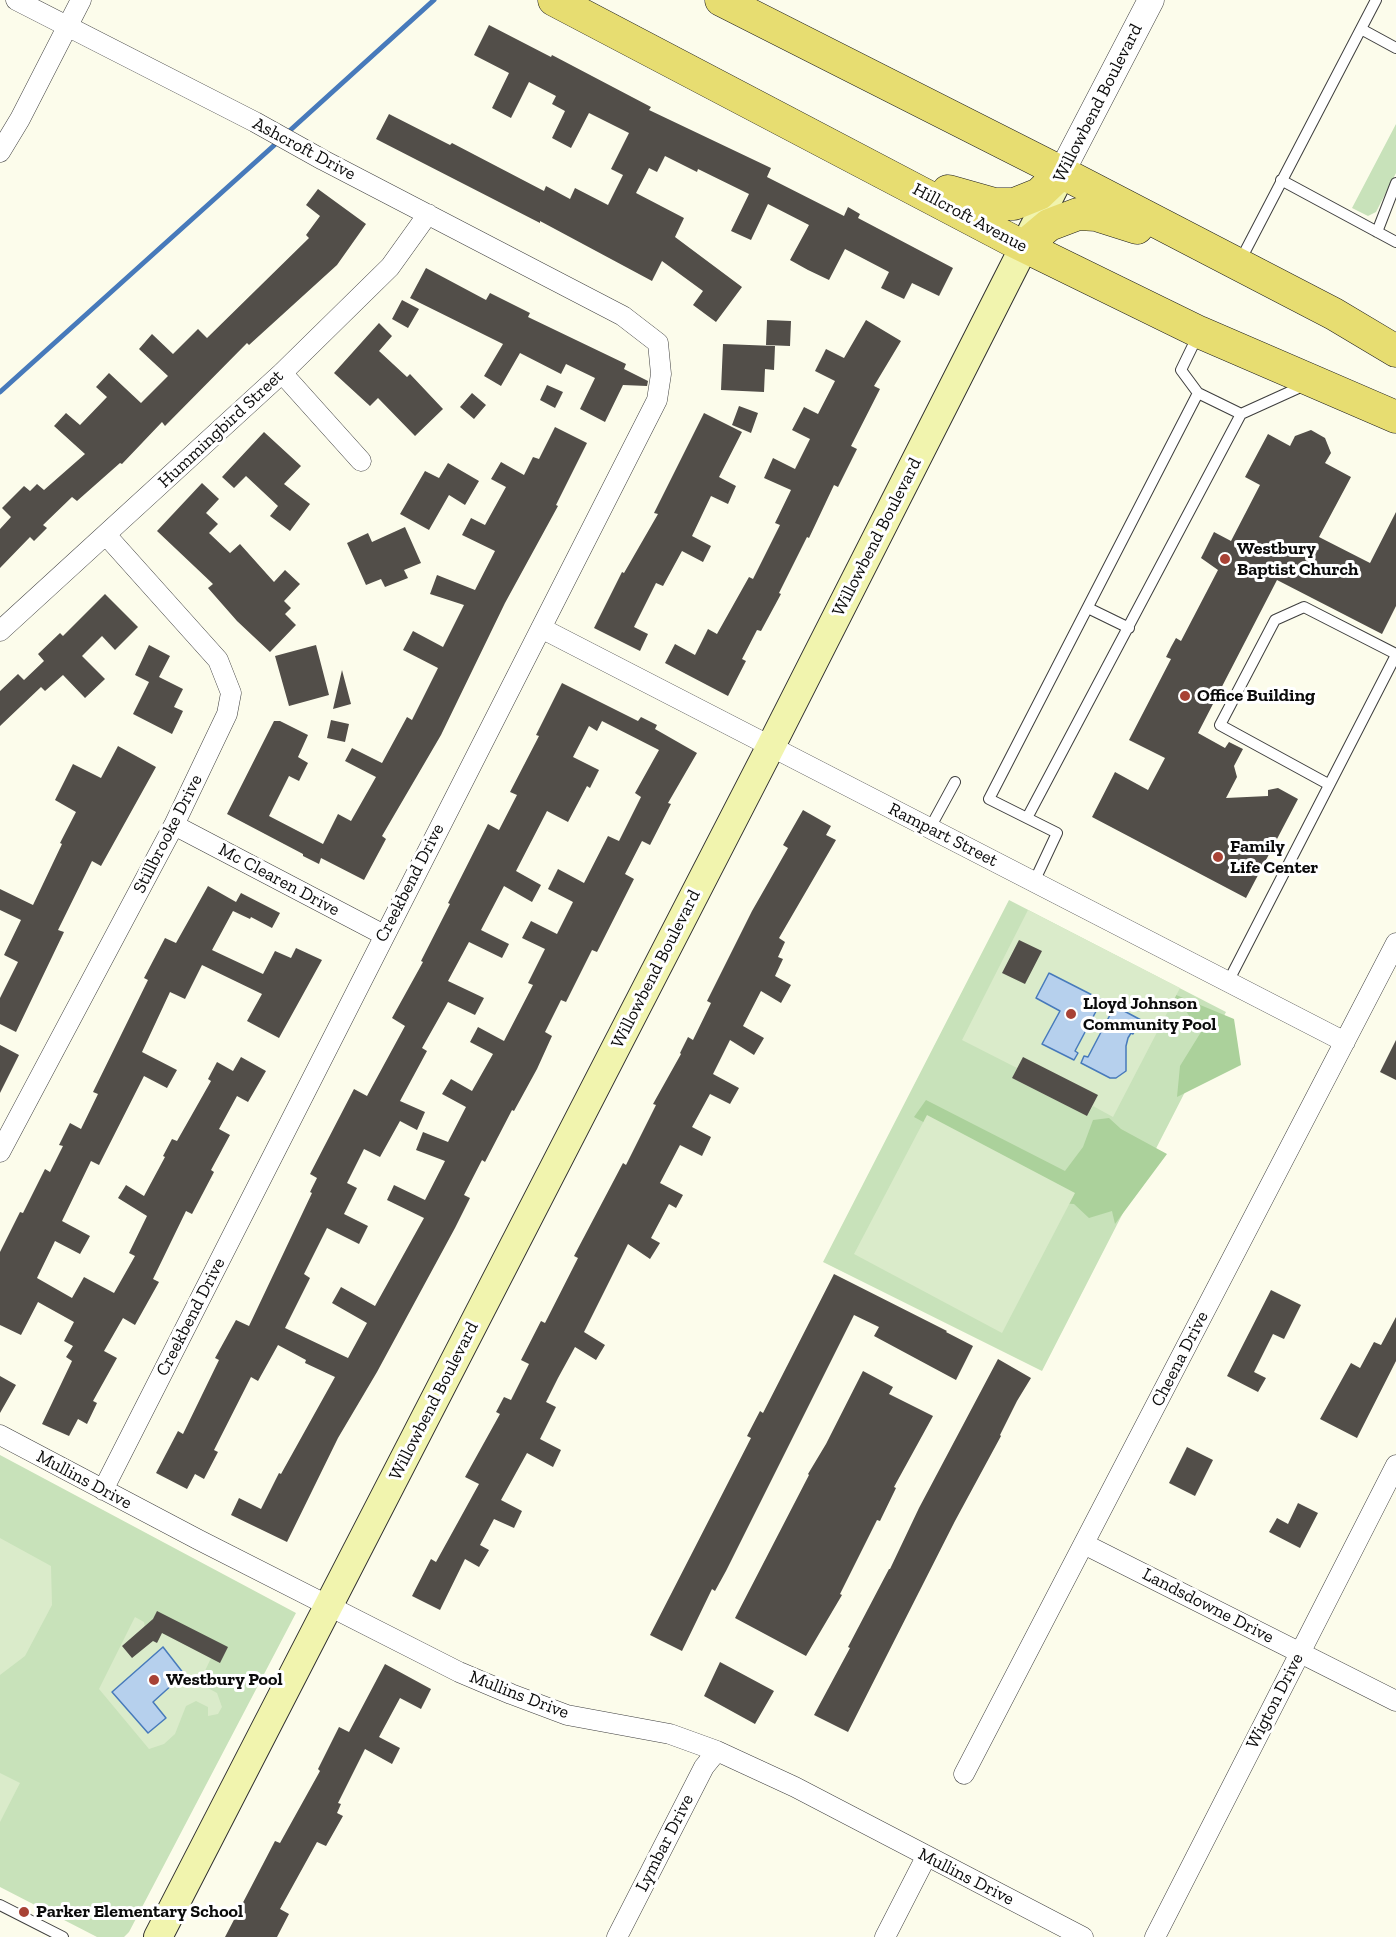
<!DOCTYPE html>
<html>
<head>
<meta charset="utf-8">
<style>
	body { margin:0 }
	canvas { display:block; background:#fcfceb }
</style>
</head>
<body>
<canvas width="1396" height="1937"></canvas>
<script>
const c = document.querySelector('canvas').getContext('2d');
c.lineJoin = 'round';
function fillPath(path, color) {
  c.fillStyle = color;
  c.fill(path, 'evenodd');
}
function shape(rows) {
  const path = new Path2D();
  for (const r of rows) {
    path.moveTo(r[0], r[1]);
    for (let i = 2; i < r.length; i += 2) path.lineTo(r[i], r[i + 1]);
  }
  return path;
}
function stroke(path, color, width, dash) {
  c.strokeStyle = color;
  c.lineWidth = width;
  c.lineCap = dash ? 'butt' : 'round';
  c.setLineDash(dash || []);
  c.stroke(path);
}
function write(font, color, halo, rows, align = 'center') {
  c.font = font + ' "Zilla Slab",serif';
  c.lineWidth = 6;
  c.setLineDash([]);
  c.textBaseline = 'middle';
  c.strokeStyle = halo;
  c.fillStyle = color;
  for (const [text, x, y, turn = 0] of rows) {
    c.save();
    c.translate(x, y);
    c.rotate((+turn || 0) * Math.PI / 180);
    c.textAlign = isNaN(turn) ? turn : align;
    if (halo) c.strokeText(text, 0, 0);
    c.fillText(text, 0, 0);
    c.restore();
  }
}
const green = shape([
	[1396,124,1396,173,1376,212,1368,216,1352,208],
	[1009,900,1226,1012,1042,1371,823,1262],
	[0,1455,296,1613,129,1932,124,1937,97,1937,0,1887]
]);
const forest = shape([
	[1087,958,1234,1019,1241,1065,1177,1097,1180,1066,1201,1032,1182,1006,1149,1004],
	[926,1100,1065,1171,1083,1147,1093,1120,1109,1118,1121,1129,1167,1154,1115,1224,1112,1211,1089,1218,1074,1204,1060,1203,1041,1186,914,1117]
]);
const pitch = shape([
	[1028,910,1180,988,1113,1117,1093,1106,1087,1116,1012,1078,1017,1068,962,1040],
	[927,1115,1075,1193,1002,1333,854,1254],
	[0,1538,51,1566,52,1605,25,1656,0,1675],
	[135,1617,144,1622,145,1628,152,1628,211,1658,204,1673,206,1687,217,1693,222,1707,218,1714,208,1716,208,1707,196,1701,186,1706,175,1734,164,1744,149,1749,99,1689],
	[0,1773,20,1783,0,1822]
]);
const water = shape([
	[1049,973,1102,1000,1075,1051,1078,1053,1074,1060,1042,1044,1060,1011,1036,998,1049,973],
	[1111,1004,1141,1020,1133,1034,1131,1033,1128,1038,1126,1046,1126,1071,1116,1078,1110,1078,1081,1063,1084,1056,1088,1057,1111,1013,1107,1011,1111,1004],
	[163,1647,184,1674,153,1702,166,1718,148,1733,112,1692,163,1647]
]);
const stream = shape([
	[286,134,434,0],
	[0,392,280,140]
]);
const building = shape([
	[489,25,551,57,552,55,651,107,649,110,771,168,767,177,844,216,848,207,860,214,858,218,953,268,939,296,912,283,904,299,881,288,889,272,845,249,829,280,808,270,790,260,809,225,768,204,751,240,731,231,749,194,698,169,697,172,665,156,657,172,649,168,636,193,684,218,675,237,742,287,716,322,693,305,703,291,662,261,652,281,540,221,540,223,376,139,389,114,450,145,452,143,544,191,546,186,570,199,575,188,608,205,623,175,611,169,629,133,589,113,571,148,552,138,565,111,552,104,556,96,529,82,511,118,492,108,509,73,474,55],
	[318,189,366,224,337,265,249,345,247,343,165,426,162,422,122,464,120,463,77,501,72,497,43,525,47,528,34,541,30,537,0,568,0,529,11,517,2,508,24,486,30,491,37,484,44,490,85,454,54,426,66,413,80,425,107,397,96,387,109,373,141,403,168,376,139,349,152,334,173,354,198,329,207,338,309,238,306,235,320,216,306,205],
	[426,268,486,300,490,293,530,313,528,317,626,364,624,369,648,381,647,386,623,385,605,422,580,409,595,378,566,364,561,374,520,353,501,386,484,376,503,344,410,298],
	[402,300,419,309,408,328,392,319],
	[767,320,791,321,790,346,766,345],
	[866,320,901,341,874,386,880,389,851,446,857,449,838,487,834,485,809,538,807,537,779,593,781,594,761,631,757,630,742,659,746,661,728,696,665,663,675,644,695,655,708,629,717,634,749,577,753,579,780,525,775,523,791,490,764,478,773,458,795,469,810,439,792,430,804,407,818,414,835,381,815,371,826,349,844,358],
	[379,323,392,336,379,351,407,377,410,374,443,409,415,436,378,398,370,406,334,373],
	[723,344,775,346,774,370,765,369,764,392,721,390],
	[547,385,563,392,555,408,540,400],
	[472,393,486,405,474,419,460,407],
	[739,406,758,413,751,433,732,425],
	[704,413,742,432,719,477,736,486,728,504,711,496,692,536,711,546,703,562,682,551,663,586,656,583,634,627,648,634,640,651,594,628,622,572,624,573,658,514,654,513],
	[555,427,587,443,556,505,558,506,505,603,441,735,382,836,386,839,364,880,321,858,319,864,303,856,303,854,227,814,274,721,280,721,308,735,298,757,308,763,299,781,289,776,269,816,323,844,338,814,351,821,376,777,345,761,352,748,382,763,407,717,412,720,438,668,403,650,413,631,443,647,464,605,430,594,437,575,475,590,495,551,462,535,471,518,485,525,506,487,491,479,501,462,524,475,533,457,539,459],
	[1311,430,1325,438,1331,453,1325,463,1351,477,1319,537,1370,563,1396,512,1396,606,1382,634,1277,580,1198,733,1225,748,1229,742,1243,749,1234,766,1237,777,1226,798,1268,796,1268,790,1278,788,1298,799,1246,898,1092,817,1115,772,1148,790,1165,758,1129,740,1171,659,1166,657,1171,647,1176,638,1181,641,1218,570,1201,558,1214,532,1231,541,1260,485,1245,477,1268,434,1290,446,1295,436],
	[264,432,301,466,284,484,310,504,290,531,270,516,278,506,246,476,234,488,222,477],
	[448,463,479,481,465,505,449,495,429,530,400,514,425,471,439,478],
	[202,483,219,499,206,513,218,524,209,533,230,553,240,544,274,582,285,570,300,584,284,601,291,608,285,614,296,625,270,652,237,621,208,588,213,584,157,531],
	[405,527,421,563,404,570,408,578,385,587,381,579,366,585,347,543,368,533,372,542],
	[105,594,138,627,115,650,102,636,82,656,105,679,85,698,63,675,45,691,41,687,0,726,0,691,18,674,24,680,44,661,38,654,60,633,63,636],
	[149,645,170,656,159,677,183,689,174,707,183,711,172,734,133,714,149,682,135,675],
	[316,645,329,695,289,706,275,656],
	[342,670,351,704,333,709],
	[562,683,638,721,641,717,657,725,655,729,697,753,668,803,671,804,650,845,642,841,625,874,634,879,597,952,592,950,566,1002,561,1000,545,1032,552,1036,537,1069,514,1111,512,1110,485,1162,482,1160,464,1195,470,1198,455,1228,377,1372,338,1438,287,1542,231,1515,239,1498,261,1509,279,1473,281,1474,335,1377,305,1363,306,1360,278,1345,258,1381,251,1377,214,1450,218,1452,204,1479,195,1474,187,1489,156,1473,178,1431,183,1434,219,1360,215,1358,236,1320,249,1326,312,1193,310,1192,317,1178,310,1174,354,1089,367,1096,405,1026,392,1018,423,962,421,961,450,904,448,903,488,824,499,830,517,795,510,792,539,736,536,735],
	[602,721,659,750,635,793,641,797,619,841,608,836,584,883,558,869,548,889,573,902,557,934,531,921,522,938,545,949,528,983,533,985,504,1041,478,1027,470,1042,493,1054,472,1091,451,1079,442,1094,466,1107,448,1142,423,1132,416,1150,445,1161,425,1200,394,1185,387,1200,424,1218,375,1306,341,1287,332,1303,367,1323,348,1358,285,1328,310,1278,304,1274,327,1228,359,1244,368,1226,344,1214,357,1188,347,1183,364,1149,380,1157,400,1121,417,1130,425,1112,400,1101,427,1051,422,1048,448,1002,475,1015,484,998,448,981,469,942,502,958,509,944,481,930,504,886,532,902,541,885,516,871,547,811,568,822,587,786,590,788,599,770,573,757,589,726,597,731],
	[331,720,349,724,345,742,327,738],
	[118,746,156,767,101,866,92,861,58,930,64,932,16,1032,0,1024,0,998,18,962,4,955,21,920,0,910,0,889,33,905,62,844,60,843,76,812,55,800,73,764,101,778],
	[803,810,831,826,826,835,836,840,779,938,785,942,778,957,783,959,775,976,791,985,781,1003,761,991,743,1026,764,1038,754,1055,730,1040,713,1074,739,1088,730,1104,710,1094,692,1127,711,1137,702,1156,680,1145,660,1183,683,1195,676,1208,669,1204,651,1238,660,1243,650,1259,628,1244,584,1332,605,1345,596,1360,575,1347,558,1378,546,1402,556,1407,540,1439,561,1450,553,1467,527,1453,501,1500,522,1511,514,1528,494,1519,480,1545,489,1550,479,1567,465,1559,440,1610,412,1596,431,1559,436,1562,479,1484,465,1477,500,1414,496,1412,504,1397,511,1400,529,1364,521,1360,541,1321,545,1323,578,1258,574,1256,623,1163,626,1165,656,1105,653,1104,681,1054,680,1053,688,1037,693,1040,711,1003,707,1001,752,911,788,848,783,845],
	[208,886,236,902,241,893,280,913,272,928,251,917,250,919,233,911,212,950,263,974,275,951,291,958,296,948,322,960,279,1038,247,1021,262,994,202,965,185,999,170,992,142,1052,177,1070,167,1088,144,1076,99,1165,91,1161,62,1221,90,1236,80,1254,55,1241,37,1278,72,1298,84,1277,114,1293,135,1256,129,1253,147,1216,118,1198,126,1185,144,1196,165,1157,163,1156,172,1139,177,1141,211,1081,208,1079,217,1062,233,1071,241,1057,266,1071,248,1102,237,1096,219,1129,230,1135,211,1170,214,1172,192,1214,186,1211,153,1279,159,1282,135,1325,123,1318,104,1351,117,1358,93,1401,97,1403,87,1424,78,1419,69,1436,42,1424,72,1361,66,1357,73,1346,64,1341,74,1322,38,1302,21,1335,0,1325,0,1252,20,1212,23,1213,45,1169,50,1172,63,1146,59,1145,70,1123,81,1129,98,1094,93,1092,148,980,144,978,165,938,176,943],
	[1019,940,1042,951,1025,984,1002,973],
	[1396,1040,1396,1080,1380,1072],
	[0,1045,19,1055,0,1093],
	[1023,1057,1098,1095,1087,1116,1012,1078],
	[834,1274,947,1331,946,1332,973,1346,956,1380,874,1336,879,1327,854,1315,726,1571,715,1591,712,1589,682,1651,650,1635,751,1438,747,1436,760,1411,763,1413],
	[1271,1290,1301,1305,1284,1339,1273,1334,1254,1372,1266,1378,1258,1392,1227,1376],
	[1396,1317,1396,1361,1357,1438,1320,1419,1351,1363,1360,1368,1374,1342,1381,1345],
	[998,1359,1031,1378,1017,1401,1000,1435,1001,1436,955,1521,848,1732,814,1715,850,1648,848,1647,889,1569,890,1569,919,1508],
	[863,1371,893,1387,889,1394,933,1416,894,1487,896,1488,880,1521,877,1520,840,1594,842,1595,806,1656,735,1618,809,1475,808,1474,826,1444],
	[0,1376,16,1385,0,1413],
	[1187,1447,1213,1460,1195,1496,1169,1483],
	[1298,1503,1318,1513,1300,1548,1269,1532,1277,1518,1288,1524],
	[157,1611,228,1647,220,1663,162,1633,157,1643,153,1641,132,1658,122,1646,153,1619],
	[720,1662,774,1691,755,1724,704,1696],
	[385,1664,431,1689,421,1709,400,1698,379,1737,400,1748,392,1764,365,1749,338,1803,341,1804,337,1813,343,1816,326,1846,317,1842,280,1909,289,1914,277,1937,225,1937,275,1841,280,1843,320,1771,318,1769,339,1727,349,1732]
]);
const service = shape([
	[1361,29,1396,48],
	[1281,180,1396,242],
	[1377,232,1396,183],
	[1239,263,1376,0],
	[1198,335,1181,370,1198,393,1241,414],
	[1088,608,1129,628],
	[1328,784,1220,725,1275,620,1304,607,1396,654],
	[1027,818,1241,414,1305,385],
	[930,828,955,782],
	[1034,882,1057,833,989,799,1198,393],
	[1228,982,1396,655],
	[0,1905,63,1937]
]);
const minor = shape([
	[16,0,255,122,323,160,623,316,658,343,661,374,657,400,103,1490],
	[0,152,20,119,81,0],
	[282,373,361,461],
	[541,628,1345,1042],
	[0,631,282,373,390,267,428,214],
	[174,825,384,935],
	[0,1152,174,825,227,714,231,693,218,660,106,535],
	[0,1435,199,1540,459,1672,511,1694,567,1715,670,1734,717,1751,795,1787,1083,1937],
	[1084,1544,1396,1701],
	[964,1774,1396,943],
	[617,1937,704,1767,717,1751],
	[885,1937,926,1857],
	[1155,1937,1396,1465]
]);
const tertiary = shape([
	[1061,173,1151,0]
]);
const secondary = shape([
	[158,1937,771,746,1061,174]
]);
const primary = shape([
	[554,0,1011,240,1199,332,1396,417],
	[721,0,1049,166,1334,314,1396,351],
	[948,191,994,204,1014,204,1039,194,1061,173],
	[1024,246,1049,225,1078,214,1096,215,1137,228]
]);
const markers = [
	[1225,559,6,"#a84235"],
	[1185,696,6,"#a84235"],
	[1218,857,6,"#a84235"],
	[1071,1014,6,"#a84235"],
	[154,1680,6,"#a84235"],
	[24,1912,6,"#a84235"]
];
const streetNames = [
	["Willowbend Boulevard",1098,103,-63],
	["Ashcroft Drive",304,149,28],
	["Hillcroft Avenue",970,218,28],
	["Hummingbird Street",221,429,-43],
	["Willowbend Boulevard",877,537,-63],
	["Stillbrooke Drive",168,834,-63],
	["Rampart Street",943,835,27],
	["Mc Clearen Drive",279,880,28],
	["Creekbend Drive",410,883,-63],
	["Willowbend Boulevard",656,969,-63],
	["Creekbend Drive",191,1317,-63],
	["Cheena Drive",1180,1359,-63],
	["Willowbend Boulevard",434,1401,-63],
	["Mullins Drive",84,1480,28],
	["Landsdowne Drive",1208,1606,27],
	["Mullins Drive",519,1695,21],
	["Wigton Drive",1275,1701,-63],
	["Lymbar Drive",665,1843,-63],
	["Mullins Drive",966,1877,27]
];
const poiNames = [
	["Westbury",1237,549],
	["Baptist Church",1237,570],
	["Office Building",1197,696],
	["Family",1230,847],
	["Life Center",1230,868],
	["Lloyd Johnson",1083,1004],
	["Community Pool",1083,1025],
	["Westbury Pool",166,1680],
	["Parker Elementary School",36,1912]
];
fillPath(green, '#c8e2ba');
fillPath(forest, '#abd19b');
fillPath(pitch, '#daebca');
fillPath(water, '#b6d0ed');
stroke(water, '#477abb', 1.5);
stroke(stream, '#477abb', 5);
fillPath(building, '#524e49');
stroke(service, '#3e3e3e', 12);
stroke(minor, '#3e3e3e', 21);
stroke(tertiary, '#3e3e3e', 27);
stroke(secondary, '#2d2d2d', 30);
stroke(primary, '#1c1c1c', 33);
stroke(service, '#fff', 10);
stroke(minor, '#fff', 20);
stroke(tertiary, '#fff', 26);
stroke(secondary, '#f1f4ae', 28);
stroke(primary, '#e7dd71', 32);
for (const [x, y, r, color] of markers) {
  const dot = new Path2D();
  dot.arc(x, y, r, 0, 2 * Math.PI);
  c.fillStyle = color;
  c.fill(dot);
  stroke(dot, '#fff', 2);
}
write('18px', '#0b0b0b', '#fff', streetNames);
write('bold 18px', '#0b0b0b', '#fff', poiNames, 'left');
</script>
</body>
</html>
